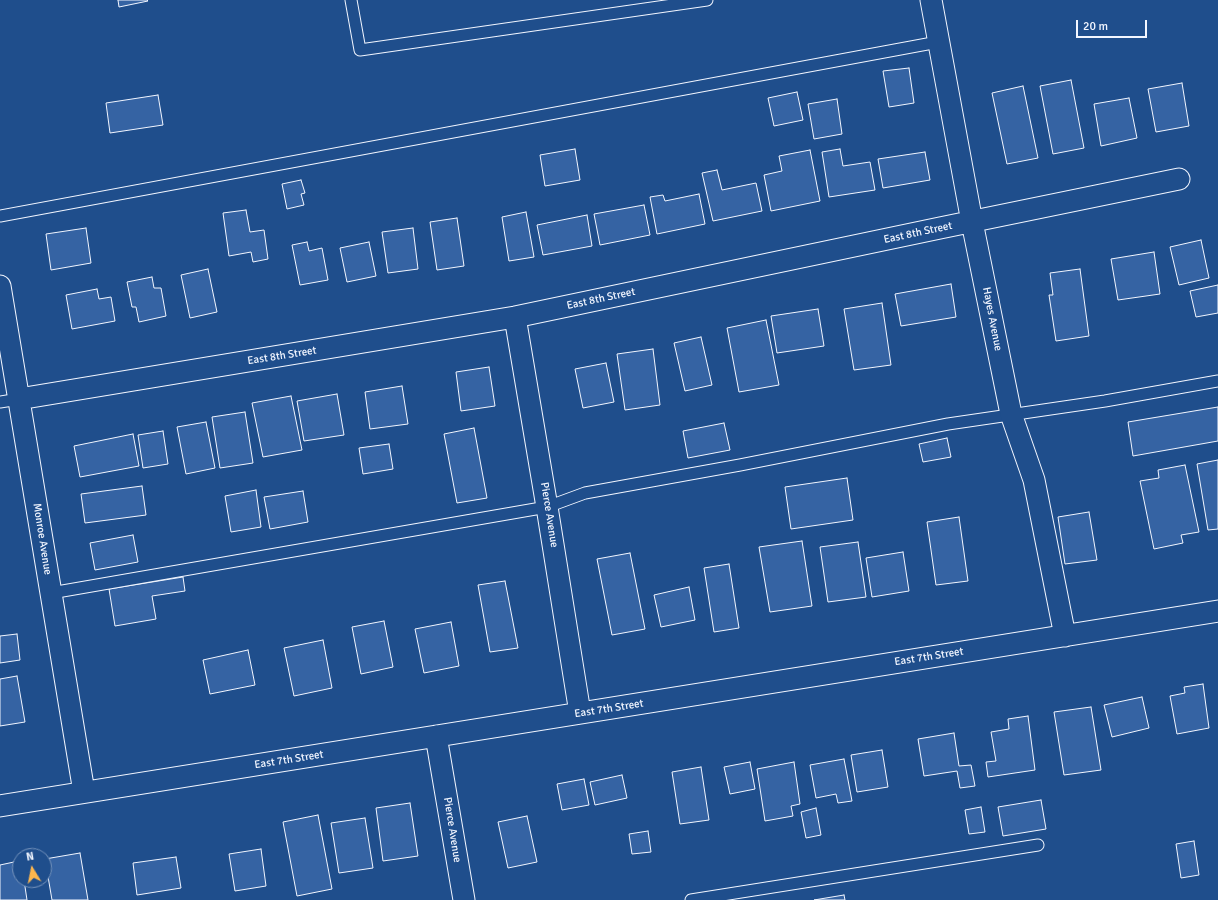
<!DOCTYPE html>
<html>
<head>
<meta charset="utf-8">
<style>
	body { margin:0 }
	#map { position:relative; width:1218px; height:900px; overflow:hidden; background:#1f4e8c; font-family:Signika,sans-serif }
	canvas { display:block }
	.north { position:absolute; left:12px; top:848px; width:40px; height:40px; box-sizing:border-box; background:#1f4e8c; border:1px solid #7391ba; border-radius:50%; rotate:350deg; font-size:11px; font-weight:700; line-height:16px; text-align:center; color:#f2f6ff }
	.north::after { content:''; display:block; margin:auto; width:14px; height:18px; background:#ffb74d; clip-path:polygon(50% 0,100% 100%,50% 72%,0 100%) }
	.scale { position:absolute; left:1076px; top:20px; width:71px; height:18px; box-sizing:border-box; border:2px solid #f2f6ff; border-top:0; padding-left:5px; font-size:12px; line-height:14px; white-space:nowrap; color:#f2f6ff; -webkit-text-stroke:3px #1f4e8c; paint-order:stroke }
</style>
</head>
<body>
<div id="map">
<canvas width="1218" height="900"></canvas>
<div class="north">N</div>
<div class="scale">20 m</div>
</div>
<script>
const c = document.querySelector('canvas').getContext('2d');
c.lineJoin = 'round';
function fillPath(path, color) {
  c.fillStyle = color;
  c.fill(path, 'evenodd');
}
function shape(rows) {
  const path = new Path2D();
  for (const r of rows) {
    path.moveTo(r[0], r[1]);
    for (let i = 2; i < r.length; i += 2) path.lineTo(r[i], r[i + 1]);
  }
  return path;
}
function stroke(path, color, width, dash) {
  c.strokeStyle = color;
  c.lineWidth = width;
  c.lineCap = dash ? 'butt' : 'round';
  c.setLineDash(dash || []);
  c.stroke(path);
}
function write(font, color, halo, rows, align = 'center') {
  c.font = font + ' Signika,sans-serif';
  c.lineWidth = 3;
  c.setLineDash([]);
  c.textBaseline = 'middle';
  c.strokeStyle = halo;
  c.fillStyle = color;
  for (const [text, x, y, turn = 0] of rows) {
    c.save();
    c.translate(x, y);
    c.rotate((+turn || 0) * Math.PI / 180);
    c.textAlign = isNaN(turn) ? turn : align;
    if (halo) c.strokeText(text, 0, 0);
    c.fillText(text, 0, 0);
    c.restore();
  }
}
const building = shape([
	[118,0,147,0,148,1,119,7,118,0],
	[909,68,914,103,889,107,883,71,909,68],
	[1071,80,1084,148,1053,154,1040,86,1071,80],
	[1182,83,1189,126,1156,132,1148,89,1182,83],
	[1023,86,1038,158,1007,164,992,93,1023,86],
	[797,92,803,120,774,126,768,98,797,92],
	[158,95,163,125,110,133,106,103,158,95],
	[1129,98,1137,138,1101,146,1094,104,1129,98],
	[837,99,842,134,814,139,808,104,837,99],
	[575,149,580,180,545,186,540,155,575,149],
	[840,149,843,166,870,162,875,190,829,197,822,152,840,149],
	[810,150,820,201,771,211,764,175,782,171,779,156,810,150],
	[925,152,930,180,883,188,878,159,925,152],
	[717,170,722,190,756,183,762,211,713,221,702,173,717,170],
	[301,180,305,193,301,194,304,205,287,209,282,184,301,180],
	[699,194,705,224,657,234,650,197,663,195,665,201,699,194],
	[644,205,650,235,600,245,594,214,644,205],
	[246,210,250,232,264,230,268,259,253,262,251,252,229,256,223,213,246,210],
	[526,212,534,257,509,261,502,217,526,212],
	[587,215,592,246,543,255,537,225,587,215],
	[457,218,464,266,437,270,430,222,457,218],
	[86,228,91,263,51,270,46,234,86,228],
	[413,228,418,269,388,273,382,232,413,228],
	[1201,240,1209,278,1179,285,1170,247,1201,240],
	[307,242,309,251,322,248,328,280,300,285,292,245,307,242],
	[369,242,376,276,347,282,340,248,369,242],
	[1154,252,1160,294,1118,300,1111,259,1154,252],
	[208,269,217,312,190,318,181,275,208,269],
	[1080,269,1089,336,1056,341,1049,295,1053,295,1050,273,1080,269],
	[152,277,154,288,161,288,166,316,139,322,136,307,132,307,127,282,152,277],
	[951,284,956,317,901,326,895,294,951,284],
	[1218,285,1218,313,1196,317,1190,291,1218,285],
	[97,289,99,299,111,297,115,321,72,329,66,295,97,289],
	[882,303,891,365,854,370,844,309,882,303],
	[818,309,824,346,777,353,771,316,818,309],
	[766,320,779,385,739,392,727,328,766,320],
	[701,337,712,385,685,391,674,343,701,337],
	[653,349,660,405,625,410,617,354,653,349],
	[606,363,614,402,583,408,575,369,606,363],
	[489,367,495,406,461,411,456,372,489,367],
	[402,386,408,424,370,429,365,392,402,386],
	[337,394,344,435,304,441,297,401,337,394],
	[291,396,302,450,263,457,252,403,291,396],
	[1218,407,1218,441,1133,456,1128,422,1218,407],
	[245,412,253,463,220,468,212,417,245,412],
	[206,422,215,468,186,474,177,427,206,422],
	[724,423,730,450,688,458,683,431,724,423],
	[474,428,487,498,457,503,444,434,474,428],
	[163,431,168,464,143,468,138,435,163,431],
	[133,434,139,466,80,477,74,446,133,434],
	[947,438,951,457,923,462,919,444,947,438],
	[389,444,393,469,363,474,359,448,389,444],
	[1218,460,1218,529,1208,530,1197,464,1218,460],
	[1185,465,1199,532,1181,535,1183,543,1154,549,1140,481,1159,478,1158,470,1185,465],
	[847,478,853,520,791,529,785,487,847,478],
	[142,486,146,515,85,523,81,494,142,486],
	[256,490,261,527,231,532,225,496,256,490],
	[303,491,308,522,270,529,264,497,303,491],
	[1089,512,1097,560,1065,564,1058,517,1089,512],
	[959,517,968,581,936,585,927,522,959,517],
	[133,535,138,562,95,570,90,543,133,535],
	[802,541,812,606,770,612,759,547,802,541],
	[858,542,866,597,828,602,820,547,858,542],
	[903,552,909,591,872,597,866,558,903,552],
	[630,553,645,629,612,635,597,559,630,553],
	[729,564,739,628,714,632,704,568,729,564],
	[183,577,185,591,152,596,156,619,115,626,109,589,183,577],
	[505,581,518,648,490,652,478,585,505,581],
	[689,587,695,620,661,627,654,595,689,587],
	[384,621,393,667,361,674,352,627,384,621],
	[451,622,459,666,424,673,415,629,451,622],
	[17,634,20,660,0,663,0,636,17,634],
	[323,640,332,688,294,696,284,648,323,640],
	[248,650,255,685,210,694,203,660,248,650],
	[17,676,25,722,0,726,0,679,17,676],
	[1203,684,1209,728,1177,734,1170,696,1185,693,1184,687,1203,684],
	[1142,697,1149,728,1112,737,1104,705,1142,697],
	[1091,707,1101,770,1064,775,1054,712,1091,707],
	[1028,716,1035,770,988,777,986,762,996,761,991,732,1009,729,1008,719,1028,716],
	[954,733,959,766,971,765,975,786,960,788,957,771,924,776,918,739,954,733],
	[882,750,888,787,857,792,851,755,882,750],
	[844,759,852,801,838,803,836,794,816,798,810,765,844,759],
	[750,762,755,789,730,794,724,767,750,762],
	[794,762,800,804,791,806,793,816,765,821,757,769,794,762],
	[701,767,709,820,680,824,672,772,701,767],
	[622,775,627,798,595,805,590,782,622,775],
	[584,779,589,805,562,810,557,784,584,779],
	[1041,800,1046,829,1003,836,998,807,1041,800],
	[410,803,418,856,383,861,376,808,410,803],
	[981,807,985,832,969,834,965,810,981,807],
	[816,808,821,835,806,838,801,812,816,808],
	[318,815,332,889,297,896,283,822,318,815],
	[527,816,537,862,508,868,498,822,527,816],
	[365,818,373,868,339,873,331,823,365,818],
	[648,831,651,852,632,854,629,834,648,831],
	[1194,841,1199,875,1181,878,1176,844,1194,841],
	[261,849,266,886,235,891,229,854,261,849],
	[80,853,88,900,52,900,45,859,80,853],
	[176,857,181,888,137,895,133,863,176,857],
	[14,862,16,870,20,869,20,880,24,880,27,900,0,900,0,865,14,862],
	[844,895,845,900,814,900,844,895]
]);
const lane = shape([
	[351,0,360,50,707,0],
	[0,216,938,42],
	[0,402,19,399],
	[51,593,547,507,585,493,740,465,948,424,1105,401,1218,381],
	[691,900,1038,845]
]);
const street = shape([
	[931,0,972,222,1011,414,1034,480,1065,636],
	[0,286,84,792],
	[515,317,547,507,580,713],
	[19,399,515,317,940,228,1179,179],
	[436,736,464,900],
	[0,806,1218,611]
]);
const streetNames = [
	["East 8th Street",918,233,-12],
	["East 8th Street",601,299,-12],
	["Hayes Avenue",992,319,79],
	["East 8th Street",282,356,-9],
	["Pierce Avenue",549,515,81],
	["Monroe Avenue",42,539,81],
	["East 7th Street",929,657,-9],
	["East 7th Street",609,709,-9],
	["East 7th Street",289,760,-9],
	["Pierce Avenue",452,830,81]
];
fillPath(building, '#3563a3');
stroke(building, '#f2f6ff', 1);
stroke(lane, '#f2f6ff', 13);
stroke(street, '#f2f6ff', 23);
stroke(lane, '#1f4e8c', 11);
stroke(street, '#1f4e8c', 21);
write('11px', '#f2f6ff', '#1f4e8c', streetNames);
</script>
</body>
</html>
